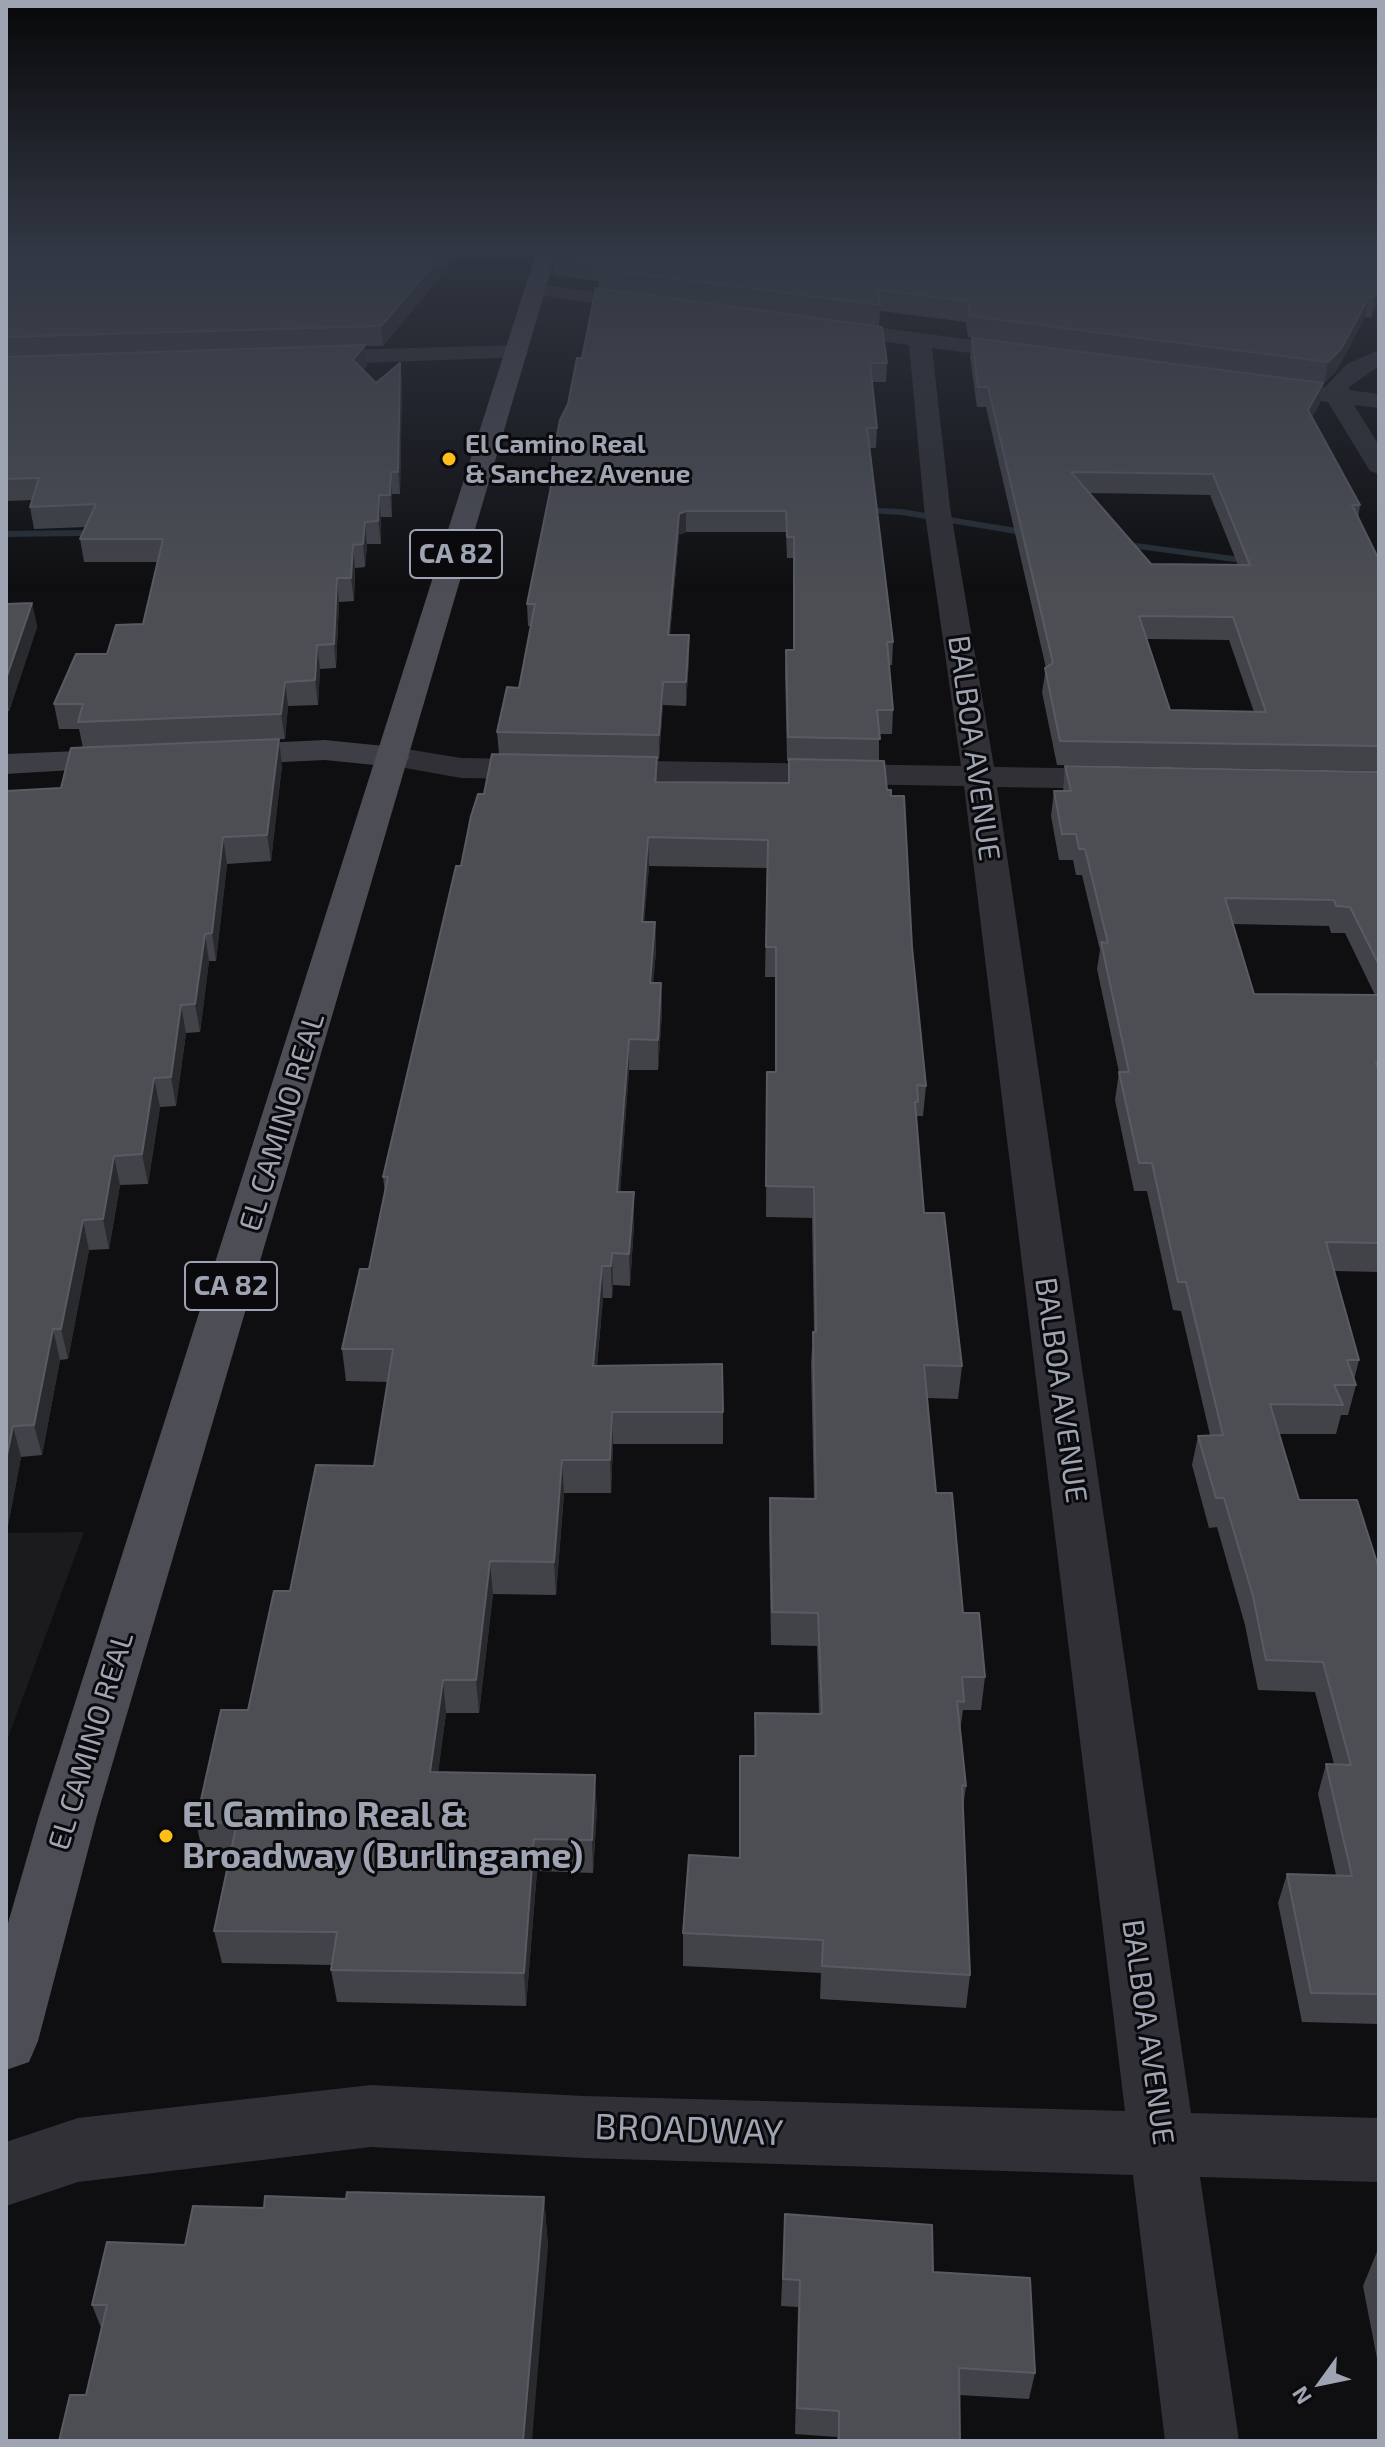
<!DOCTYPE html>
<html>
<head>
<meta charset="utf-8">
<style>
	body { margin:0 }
	#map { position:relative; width:1385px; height:2447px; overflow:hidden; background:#0f0f11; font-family:"Exo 2",sans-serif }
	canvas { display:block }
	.frame { position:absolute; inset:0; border:8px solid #9fa4b3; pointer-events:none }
	.north { position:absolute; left:1281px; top:2343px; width:80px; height:80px; -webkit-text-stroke:6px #0a0a0c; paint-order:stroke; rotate:237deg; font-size:22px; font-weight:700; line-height:32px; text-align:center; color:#9fa4b3 }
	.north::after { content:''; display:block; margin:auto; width:28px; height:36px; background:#9fa4b3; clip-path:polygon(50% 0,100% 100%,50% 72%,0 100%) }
</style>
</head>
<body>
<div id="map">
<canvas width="1385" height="2447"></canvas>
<div class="frame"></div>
<div class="north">N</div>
</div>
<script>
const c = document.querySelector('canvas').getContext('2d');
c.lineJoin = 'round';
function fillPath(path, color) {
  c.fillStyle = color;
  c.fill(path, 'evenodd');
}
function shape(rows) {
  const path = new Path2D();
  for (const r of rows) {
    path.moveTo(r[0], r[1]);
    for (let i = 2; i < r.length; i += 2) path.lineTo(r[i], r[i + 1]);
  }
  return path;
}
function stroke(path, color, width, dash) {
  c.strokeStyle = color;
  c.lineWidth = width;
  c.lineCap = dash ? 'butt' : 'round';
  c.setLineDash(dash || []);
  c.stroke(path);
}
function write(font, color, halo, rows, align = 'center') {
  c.font = font + ' "Exo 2",sans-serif';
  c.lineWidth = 6;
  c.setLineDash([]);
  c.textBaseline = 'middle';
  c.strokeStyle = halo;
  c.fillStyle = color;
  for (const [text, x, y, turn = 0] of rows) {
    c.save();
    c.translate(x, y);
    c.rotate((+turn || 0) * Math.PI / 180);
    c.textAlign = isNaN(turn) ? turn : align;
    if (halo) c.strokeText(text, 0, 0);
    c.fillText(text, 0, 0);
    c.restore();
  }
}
const built = shape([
	[84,1532,6,1743,6,1533]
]);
const stream = shape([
	[855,507,902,509,1034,531,1039,534,1034,537,902,515,852,512,852,508,855,507],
	[6,531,81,530,86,533,81,536,6,537,6,531],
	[1113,540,1256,559,1261,562,1256,565,1109,545,1109,541,1113,540]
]);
const street = shape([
	[535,284,651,299,662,305,651,311,528,294,524,290,528,286,535,284],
	[823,320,1040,349,1043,354,1040,359,1032,361,932,348,950,507,994,767,1125,769,1137,772,1142,779,1137,786,1125,789,997,787,1191,2113,1379,2118,1379,2182,1200,2177,1239,2441,1165,2441,1133,2175,584,2158,371,2147,78,2182,6,2206,6,2142,78,2118,371,2085,584,2096,1125,2111,964,786,461,778,383,764,378,757,383,750,394,747,461,758,961,766,924,507,909,345,815,332,812,327,823,320],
	[517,345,528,352,525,357,308,365,297,358,308,351,517,345],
	[1379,350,1379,366,1349,387,1349,390,1379,394,1379,408,1354,405,1379,445,1379,474,1370,471,1328,402,1263,393,1251,386,1263,379,1325,387,1347,364,1379,350]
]);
const secondary = shape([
	[325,740,394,747,405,750,410,757,405,764,394,767,325,760,221,765,210,762,205,755,210,748,221,745,325,740],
	[128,749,140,752,144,759,140,766,6,774,6,754,128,749]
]);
const primary = shape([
	[537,250,557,250,97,1816,38,2041,29,2062,6,2070,6,1930,39,1816,537,250]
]);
const wall = shape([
	[6,250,462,250,383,346,365,346,367,365,363,370,376,383,400,363,402,383,400,494,392,494,392,517,381,517,381,544,367,544,365,567,355,568,354,601,339,602,336,668,320,669,318,705,288,706,285,739,83,748,79,729,59,729,54,704,107,654,143,624,158,562,84,562,80,539,86,527,34,529,30,507,32,500,6,501],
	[553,250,1379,250,1379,302,1371,318,1365,317,1337,370,1323,384,1320,403,1312,417,1360,505,1358,518,1379,560,1379,771,1057,765,1042,692,1046,668,986,407,977,407,970,357,972,338,968,337,966,322,880,311,879,326,887,363,886,382,872,382,877,428,876,448,870,448,893,642,892,665,889,665,893,710,892,734,879,734,879,761,887,790,912,947,926,1086,923,1116,917,1116,917,1124,924,1213,962,1366,958,1399,927,1398,936,1493,963,1613,985,1677,981,1710,963,1710,960,1731,966,1786,963,1808,970,1975,966,2008,820,1999,821,1973,683,1966,683,1933,739,1857,740,1756,754,1756,755,1713,819,1714,817,1646,771,1645,769,1531,770,1498,814,1499,811,1364,813,1332,814,1332,812,1218,766,1217,767,1072,776,1072,775,977,765,977,767,868,649,866,644,922,655,922,656,951,653,983,661,983,662,1013,658,1070,629,1070,620,1192,634,1224,630,1286,613,1285,612,1298,603,1298,597,1366,723,1412,723,1444,613,1444,611,1493,564,1493,556,1595,493,1594,479,1713,446,1713,438,1772,597,1808,593,1873,537,1871,526,2006,337,2002,331,1970,332,1965,222,1963,214,1931,230,1855,203,1855,196,1822,248,1710,290,1591,374,1466,388,1382,346,1381,342,1349,369,1269,385,1193,383,1177,461,866,484,794,499,754,497,732,519,688,531,626,528,626,527,604,550,494,549,477,599,289,599,281,553,275,552,256],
	[1090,493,1210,495,1238,565,1151,564],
	[686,532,786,532,787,558,793,558,793,650,786,650,785,673,787,761,789,761,788,783,657,782,657,759,659,759,663,705,686,706,689,658,670,635,679,535],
	[1147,639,1229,640,1254,712,1170,710],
	[32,603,37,627,9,711,6,711,6,604],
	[282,765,271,861,227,864,216,961,209,961,200,1032,186,1033,176,1106,160,1107,148,1184,120,1185,109,1249,89,1250,68,1359,60,1360,42,1455,21,1457,6,1536,6,791,61,788],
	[1065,766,1379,772,1379,1272,1334,1271,1359,1360,1354,1380,1356,1385,1348,1415,1341,1415,1336,1434,1279,1434,1299,1500,1379,1569,1379,2024,1302,2022,1278,1903,1287,1874,1336,1875,1318,1794,1326,1764,1334,1764,1315,1692,1258,1690,1245,1625,1217,1527,1209,1528,1192,1465,1198,1436,1210,1435,1181,1311,1173,1310,1147,1191,1134,1191,1115,1100,1119,1072,1097,969,1100,950,1082,875,1076,875,1073,860,1059,860,1051,816,1054,791,1063,791],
	[1233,924,1329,926,1331,933,1345,933,1375,995,1254,994],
	[544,2197,548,2247,102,2330,92,2305,185,2245,264,2208,346,2199],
	[785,2214,933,2272,1035,2373,1029,2399,959,2395,960,2441,837,2441,837,2437,795,2434,798,2307,781,2306],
	[1379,2247,1379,2369,1363,2286]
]);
const shadedWall = shape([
	[446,250,462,250,383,346,381,326],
	[1379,289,1379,302,1371,318,1374,297],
	[1369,297,1365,317,1337,370,1324,384,1328,362],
	[365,345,367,365,354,380,353,360],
	[400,363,402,383,400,494,398,472],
	[1323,383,1320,403,1305,430,1308,410],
	[391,472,392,494,392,517,390,495],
	[379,495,381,517,381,544,378,521],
	[686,511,686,532,679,535,668,658,668,635,679,514],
	[365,522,367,544,365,567,363,544],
	[353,545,355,568,354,601,351,578],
	[337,578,339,602,336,668,334,644],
	[32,603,37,627,9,711,6,697,6,679],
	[689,635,689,658,686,706,686,682],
	[317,645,320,669,318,705,315,680],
	[285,682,288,706,285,739,281,714],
	[663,682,663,705,659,759,659,735],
	[279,739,282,765,271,861,267,835],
	[223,837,227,864,216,961,212,933],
	[648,837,649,866,642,951,642,922],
	[655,922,656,951,651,1013,650,983],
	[205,934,209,961,200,1032,195,1004],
	[661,983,662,1013,658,1070,658,1040],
	[181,1005,186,1033,176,1106,171,1077],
	[629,1039,629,1070,618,1223,617,1192],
	[154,1078,160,1107,148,1184,142,1154],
	[114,1156,120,1185,109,1249,103,1219],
	[634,1192,634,1224,630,1286,629,1254],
	[83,1220,89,1250,68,1359,61,1329],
	[612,1253,613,1285,612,1298,611,1266],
	[602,1266,603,1298,594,1398,593,1366],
	[53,1329,60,1360,42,1455,34,1425],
	[612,1412,613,1444,611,1493,610,1460],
	[13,1426,21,1457,6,1536,6,1460],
	[562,1460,564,1493,556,1595,554,1562],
	[490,1561,493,1594,479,1713,476,1680],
	[443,1680,446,1713,434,1805,430,1772],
	[595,1775,597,1808,593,1873,592,1840],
	[534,1839,537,1871,526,2006,524,1973],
	[544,2197,548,2247,532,2441,523,2441]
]);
const building = shape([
	[6,250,446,250,381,326,6,337,6,250],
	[553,250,1357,250,1379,252,1379,289,1374,297,1369,297,1341,349,1328,362,970,316,968,301,878,290,880,305,599,269,600,261,552,256,553,250],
	[596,288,882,327,887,363,870,363,877,428,867,428,893,642,887,642,893,710,877,710,880,739,788,737,786,650,794,650,794,537,787,537,786,511,686,511,679,514,668,635,689,635,686,682,663,682,659,735,497,732,507,687,519,688,535,604,527,604,553,477,549,477,560,420,568,404,577,358,582,358,596,288],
	[972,338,1323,383,1308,410,1360,505,1352,505,1379,560,1379,746,1060,741,1045,668,1053,663,988,387,978,387,972,338],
	[1071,472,1213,474,1250,565,1151,564,1071,472],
	[1139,616,1233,617,1266,712,1170,710,1139,616],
	[365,345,353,360,376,383,400,363,398,472,391,472,390,495,379,495,378,521,365,522,363,544,353,545,351,578,337,578,334,644,317,645,315,680,285,682,281,714,78,722,83,704,54,704,76,654,107,654,116,625,143,624,163,539,80,539,96,504,30,507,39,478,6,479,6,357,365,345],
	[32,603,6,679,6,604,32,603],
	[279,739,267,835,223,837,212,933,205,934,195,1004,181,1005,171,1077,154,1078,142,1154,114,1156,103,1219,83,1220,61,1329,53,1329,34,1425,13,1426,6,1460,6,791,61,788,71,748,279,739],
	[492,754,657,757,655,782,789,783,789,759,884,761,887,790,891,790,891,796,904,796,912,947,926,1086,917,1085,918,1102,915,1102,924,1213,944,1213,962,1366,924,1365,936,1493,952,1493,963,1613,979,1613,985,1677,962,1677,964,1702,957,1701,966,1786,962,1785,970,1975,822,1966,823,1940,683,1933,689,1855,740,1858,740,1756,756,1756,755,1713,822,1714,818,1613,772,1612,770,1498,816,1499,813,1332,816,1332,814,1187,766,1186,767,1072,776,1072,776,947,766,947,768,840,648,837,642,922,655,922,650,983,661,983,658,1040,629,1039,617,1192,634,1192,629,1254,612,1253,611,1266,602,1266,593,1366,722,1364,723,1412,612,1412,610,1460,562,1460,554,1562,490,1561,476,1680,443,1680,430,1772,595,1775,592,1840,534,1839,524,1973,331,1970,337,1932,214,1931,237,1823,196,1822,221,1710,248,1710,274,1591,290,1591,316,1465,374,1466,393,1349,342,1349,360,1269,369,1269,388,1177,383,1177,456,866,461,866,471,816,478,794,484,794,492,754],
	[1065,766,1379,772,1379,965,1350,907,1336,906,1334,900,1225,898,1254,994,1379,995,1379,1063,1376,1063,1379,1071,1379,1243,1326,1242,1359,1360,1347,1360,1356,1385,1334,1385,1343,1405,1270,1404,1299,1500,1357,1500,1379,1569,1379,1994,1311,1993,1287,1874,1352,1876,1326,1764,1351,1765,1323,1662,1266,1660,1253,1596,1224,1498,1216,1498,1198,1436,1223,1435,1186,1282,1178,1282,1152,1163,1139,1163,1119,1072,1129,1072,1101,942,1108,943,1085,849,1079,849,1076,834,1062,834,1054,791,1071,791,1065,766],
	[347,2192,544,2197,523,2441,59,2441,70,2395,86,2395,107,2305,92,2305,107,2242,185,2245,193,2206,264,2208,265,2196,346,2199,347,2192],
	[785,2214,932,2225,933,2272,1030,2278,1035,2373,959,2368,960,2441,839,2441,839,2411,797,2408,800,2280,783,2279,785,2214]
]);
const markers = [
	[449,459,8,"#fdbe1a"],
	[166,1836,8,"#fdbe1a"]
];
const farPoinames = [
	["El Camino Real",465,444],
	["& Sanchez Avenue",465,474]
];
const shields = [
	[456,554,92],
	[231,1286,92]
];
const shieldNames = [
	["CA 82",456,554],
	["CA 82",231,1286]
];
const streetNames = [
	["BALBOA AVENUE",974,748,82],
	["EL CAMINO REAL",282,1122,-73],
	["BALBOA AVENUE",1061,1390,82],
	["EL CAMINO REAL",91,1741,-73],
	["BALBOA AVENUE",1148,2032,82]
];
const nearPoinames = [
	["El Camino Real &",182,1815],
	["Broadway (Burlingame)",182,1856]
];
const nearStreetnames = [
	["BROADWAY",689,2130,2]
];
fillPath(built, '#1b1b1e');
fillPath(stream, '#252d35');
fillPath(street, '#303036');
fillPath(secondary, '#3e3f46');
fillPath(primary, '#4c4d55');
fillPath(wall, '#424349');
fillPath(shadedWall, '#292a2e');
fillPath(building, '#4c4e54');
stroke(building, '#595b63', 2);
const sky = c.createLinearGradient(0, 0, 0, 592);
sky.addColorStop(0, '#080809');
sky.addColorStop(0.42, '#313743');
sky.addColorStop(1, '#31374300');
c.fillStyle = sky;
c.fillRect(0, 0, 1385, 592);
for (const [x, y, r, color] of markers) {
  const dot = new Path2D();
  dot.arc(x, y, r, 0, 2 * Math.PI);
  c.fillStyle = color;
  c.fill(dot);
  stroke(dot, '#0a0a0c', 3);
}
write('bold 26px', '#9fa4b3', '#0a0a0c', farPoinames, 'left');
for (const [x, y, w] of shields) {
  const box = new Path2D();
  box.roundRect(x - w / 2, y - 24, w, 48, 6);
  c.fillStyle = '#0a0a0c';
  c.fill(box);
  stroke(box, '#9fa4b3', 2);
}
write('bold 28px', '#9fa4b3', null, shieldNames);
write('30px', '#9fa4b3', '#0a0a0c', streetNames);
write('bold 36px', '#9fa4b3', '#0a0a0c', nearPoinames, 'left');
write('36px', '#9fa4b3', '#0a0a0c', nearStreetnames);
</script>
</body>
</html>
